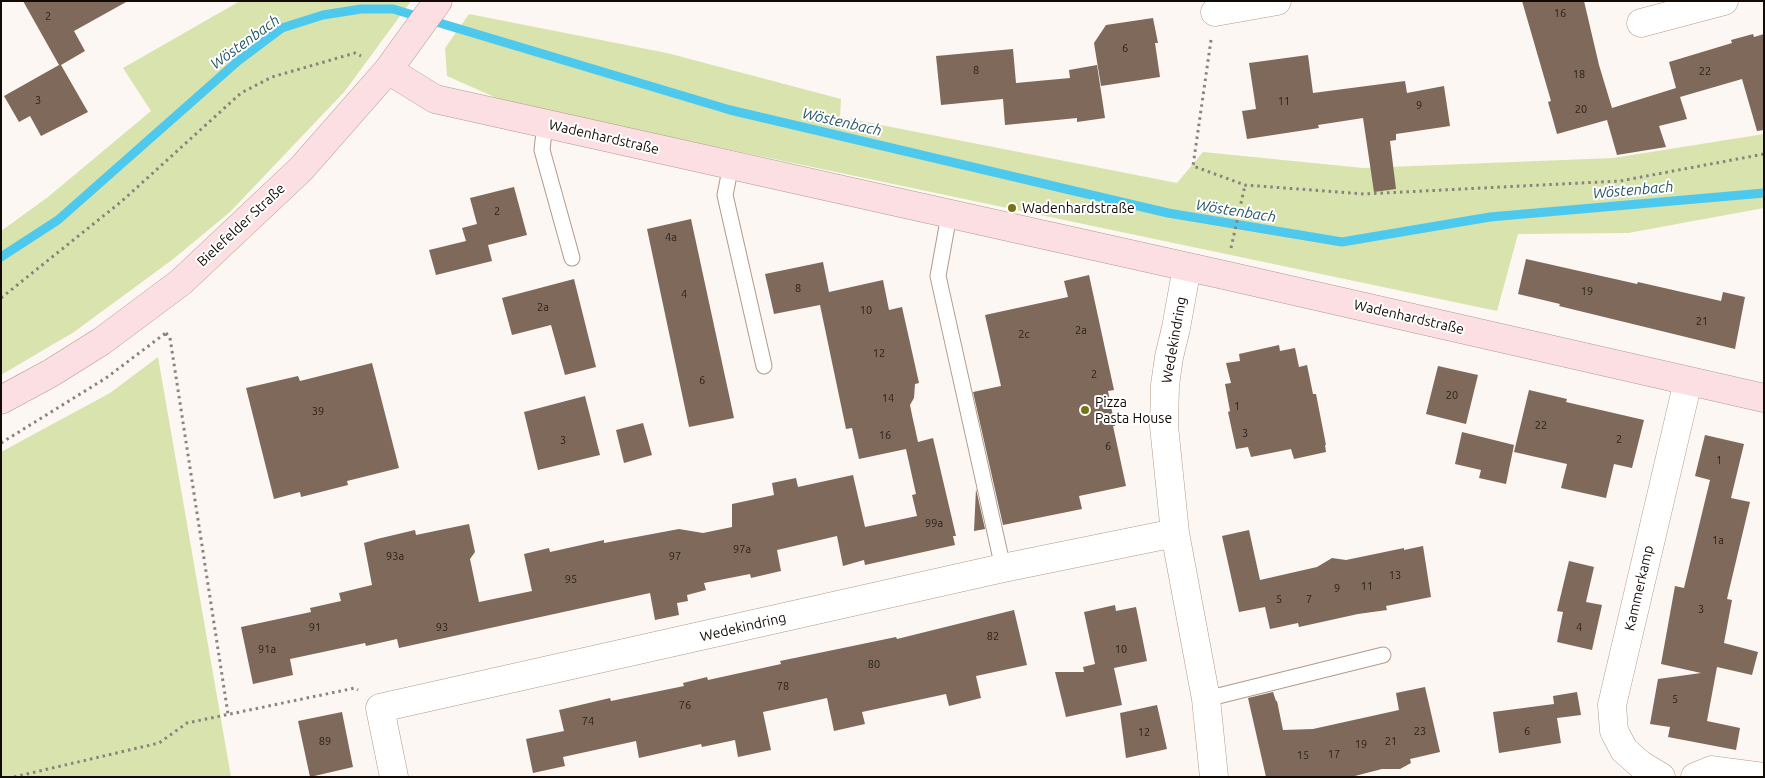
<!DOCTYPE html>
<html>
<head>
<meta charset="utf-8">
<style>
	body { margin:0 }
	#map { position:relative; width:1765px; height:778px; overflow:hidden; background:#fcf7f3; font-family:Ubuntu,sans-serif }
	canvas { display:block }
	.frame { position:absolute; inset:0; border:2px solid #120a05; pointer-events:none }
</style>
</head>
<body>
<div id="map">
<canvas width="1765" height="778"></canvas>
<div class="frame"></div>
</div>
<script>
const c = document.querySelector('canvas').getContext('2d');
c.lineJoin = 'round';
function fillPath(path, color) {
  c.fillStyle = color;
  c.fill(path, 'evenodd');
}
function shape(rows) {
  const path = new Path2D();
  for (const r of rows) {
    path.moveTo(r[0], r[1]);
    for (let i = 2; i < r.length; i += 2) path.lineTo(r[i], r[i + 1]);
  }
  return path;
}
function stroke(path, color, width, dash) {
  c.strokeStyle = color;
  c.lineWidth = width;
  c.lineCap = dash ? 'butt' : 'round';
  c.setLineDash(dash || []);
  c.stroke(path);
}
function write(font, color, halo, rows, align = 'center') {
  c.font = font + ' Ubuntu,sans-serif';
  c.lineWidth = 4;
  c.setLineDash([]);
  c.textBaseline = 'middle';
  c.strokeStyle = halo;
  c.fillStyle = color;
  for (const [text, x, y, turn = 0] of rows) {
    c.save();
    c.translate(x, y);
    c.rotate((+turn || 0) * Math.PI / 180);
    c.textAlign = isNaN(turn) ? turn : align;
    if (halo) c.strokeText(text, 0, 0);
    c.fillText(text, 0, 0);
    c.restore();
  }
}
const green = shape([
	[240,1,411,1,345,91,230,212,172,260,74,332,1,375,1,231,48,197,151,111,123,68],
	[469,14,667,53,841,99,840,117,1177,183,1203,152,1363,168,1613,158,1764,134,1764,208,1628,233,1518,234,1497,311,508,103,447,76,445,48],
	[158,357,231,777,1,777,1,452,110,393]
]);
const stream = shape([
	[1,257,58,220,238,61,282,28,323,15,361,9,393,9,730,110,1168,213,1342,242,1490,217,1764,193]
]);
const building = shape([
	[23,1,128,1,74,31,85,51,61,65,88,112,41,136,30,116,19,122,4,96,59,65],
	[1522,1,1584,1,1599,65,1612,108,1676,88,1669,62,1732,43,1731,40,1753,34,1754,37,1764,34,1764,130,1757,131,1742,79,1680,97,1687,119,1659,126,1666,147,1617,155,1607,120,1557,134,1548,102,1551,101],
	[1153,18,1158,43,1155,43,1160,77,1101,86,1094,43,1106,25],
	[1013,49,1016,83,1070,78,1069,70,1097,65,1105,118,1077,122,1077,118,1005,125,1003,99,941,105,936,56],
	[1308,55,1313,93,1405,81,1407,93,1444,86,1450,126,1396,134,1396,140,1390,141,1396,189,1374,192,1363,118,1318,125,1319,128,1247,139,1242,111,1256,109,1249,63],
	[514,187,527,235,488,245,492,261,436,275,429,250,466,241,462,228,477,224,470,198],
	[691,219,734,418,689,427,647,229],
	[1526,259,1637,284,1638,282,1721,301,1723,292,1745,297,1735,349,1559,306,1560,304,1518,294],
	[823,262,829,292,883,280,889,310,902,307,919,383,915,384,914,398,910,405,912,415,918,442,933,438,956,536,953,536,955,545,865,565,864,560,843,566,837,536,777,550,781,571,751,578,750,574,704,583,706,590,687,595,688,601,677,603,679,615,655,620,650,593,399,648,397,639,366,646,365,643,290,659,293,675,253,684,241,627,311,612,310,608,341,601,339,593,372,585,364,543,377,539,415,530,416,535,469,524,475,552,470,559,479,602,532,591,524,554,549,548,550,552,604,540,604,543,679,529,703,533,732,527,732,504,774,495,772,483,796,478,798,487,853,475,865,527,917,516,912,495,916,494,906,449,859,459,852,428,846,429,820,305,774,314,765,274],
	[1089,275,1114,390,1108,391,1115,426,1113,426,1126,486,1079,496,1082,509,1003,525,973,392,1001,386,985,315,1068,297,1064,281],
	[574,279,596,367,565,375,551,325,512,335,502,298],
	[1279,345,1280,351,1295,348,1299,367,1307,365,1313,394,1316,394,1326,445,1325,445,1326,452,1294,459,1291,449,1251,457,1248,447,1236,449,1228,412,1230,411,1225,384,1231,383,1226,363,1240,361,1239,354],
	[372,363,399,468,347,481,348,485,301,497,300,492,274,499,246,388,298,376,300,381],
	[1438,366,1478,375,1466,424,1426,414],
	[1529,390,1567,399,1566,402,1644,420,1632,468,1614,464,1606,498,1561,488,1567,464,1514,452],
	[585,396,600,455,538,470,524,412],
	[643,423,652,455,624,463,616,430],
	[1462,432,1514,445,1506,484,1479,478,1481,470,1455,464],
	[1705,435,1744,444,1731,498,1750,502,1727,599,1732,600,1724,643,1758,652,1752,675,1717,667,1707,721,1740,728,1736,750,1668,737,1670,727,1650,724,1658,679,1701,673,1661,664,1675,586,1684,588,1710,480,1695,476],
	[976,489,985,529,974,531],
	[1249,530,1260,580,1317,567,1332,558,1346,560,1404,548,1404,550,1423,546,1431,597,1386,606,1387,610,1358,614,1299,627,1298,623,1270,629,1265,607,1239,612,1222,536],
	[1569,561,1594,567,1586,602,1602,605,1592,650,1557,642,1563,612,1557,611],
	[1115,605,1116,611,1136,607,1147,661,1114,668,1122,705,1066,717,1055,672,1084,672,1083,667,1095,664,1084,612],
	[1014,610,1027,665,976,676,981,698,949,706,946,694,862,712,865,724,834,731,827,698,763,712,771,750,738,757,735,740,702,747,701,744,639,758,636,741,563,757,565,766,533,773,526,739,564,731,559,710,610,698,611,701,684,686,683,683,707,677,708,680,781,664,780,661,896,637,897,639],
	[1425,687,1440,752,1410,759,1411,763,1400,769,1382,769,1351,777,1266,777,1248,698,1273,692,1276,701,1277,701,1283,730,1313,729,1399,710,1396,693],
	[1577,692,1581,715,1557,718,1561,743,1499,753,1493,712,1554,704,1553,696],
	[1157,705,1167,749,1126,758,1120,713],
	[342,712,353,767,310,777,298,721]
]);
const path = shape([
	[1211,40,1193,166,1245,185,1364,194,1620,181,1764,154],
	[1231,248,1245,185],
	[1,298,122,201,241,93,272,77,355,53,361,56],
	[166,333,170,338,228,714],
	[1,443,106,378,167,332],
	[14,777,159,743,187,723,355,688,358,690]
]);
const lane = shape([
	[545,123,542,150,572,258],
	[731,165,725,195,764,366],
	[949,215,938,276,1003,568],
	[1206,699,1383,655]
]);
const street = shape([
	[1215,12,1277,1],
	[1641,23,1724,1],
	[1187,267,1176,328,1169,357,1165,385,1164,426,1175,533,1206,699,1214,777],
	[394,777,380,708,1003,568,1175,533],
	[1661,777,1641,765,1624,750,1614,731,1612,705,1688,381],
	[1695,777,1712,770,1764,777]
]);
const secondary = shape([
	[388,70,435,99,1224,275,1764,398],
	[1,400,51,373,102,341,181,282,301,169,388,70,438,1]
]);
const markers = [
	[1012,208,5,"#797214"],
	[1085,410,5,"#797214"]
];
const numberNames = [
	["16",1560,13],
	["2",48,16],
	["6",1125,48],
	["8",976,70],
	["22",1705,71],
	["18",1579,74],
	["3",38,100],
	["11",1284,101],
	["9",1419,105],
	["20",1581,109],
	["2",497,211],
	["4a",671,237],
	["8",798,288],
	["19",1587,291],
	["4",684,294],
	["2a",543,307],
	["10",866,310],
	["21",1702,321],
	["2a",1081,330],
	["2c",1024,334],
	["12",879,353],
	["2",1094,374],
	["6",702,380],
	["20",1452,395],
	["14",888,398],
	["1",1237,406],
	["39",318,411],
	["22",1541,425],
	["3",1245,433],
	["16",885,435],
	["2",1619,439],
	["3",563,440],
	["6",1108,446],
	["1",1719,460],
	["99a",934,523],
	["1a",1718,540],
	["97a",742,549],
	["93a",395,556],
	["97",675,556],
	["13",1395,575],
	["95",571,579],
	["11",1367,586],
	["9",1337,588],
	["5",1279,599],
	["7",1309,599],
	["3",1701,609],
	["91",315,627],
	["93",442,627],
	["4",1579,627],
	["82",993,636],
	["91a",267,649],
	["10",1121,649],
	["80",874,664],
	["78",783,686],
	["5",1675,699],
	["76",685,705],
	["74",588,721],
	["23",1420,731],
	["6",1527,731],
	["12",1144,732],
	["89",325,741],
	["21",1391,741],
	["19",1361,744],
	["17",1334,754],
	["15",1303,755]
];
const streetNames = [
	["Wadenhardstraße",604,137,13],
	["Bielefelder Straße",241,225,-43],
	["Wadenhardstraße",1409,317,13],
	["Wedekindring",1174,340,-80],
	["Kammerkamp",1639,588,-77],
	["Wedekindring",743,627,-13]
];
const poiNames = [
	["Wadenhardstraße",1022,208],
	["Pizza",1095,402],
	["Pasta House",1095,418]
];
const waterNames = [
	["Wöstenbach",245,42,-36],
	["Wöstenbach",842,122,13],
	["Wöstenbach",1633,190,-5],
	["Wöstenbach",1236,211,9]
];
fillPath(green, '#d9e3ad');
stroke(stream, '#4ec9ee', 9);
fillPath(building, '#7e695a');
stroke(lane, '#b19a8a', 17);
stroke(street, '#b19a8a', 29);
stroke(secondary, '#b19a8a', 29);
stroke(path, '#89827e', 3, [2.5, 4]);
stroke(lane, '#fff', 15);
stroke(street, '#fff', 28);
stroke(secondary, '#fbdfe3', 28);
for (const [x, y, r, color] of markers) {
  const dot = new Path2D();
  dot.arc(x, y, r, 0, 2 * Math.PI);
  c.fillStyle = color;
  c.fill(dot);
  stroke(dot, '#fff', 2);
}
write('11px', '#2d221a', null, numberNames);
write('14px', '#120a05', '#fff', streetNames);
write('14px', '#120a05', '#fff', poiNames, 'left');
write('italic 15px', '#275969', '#fff', waterNames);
</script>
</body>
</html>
